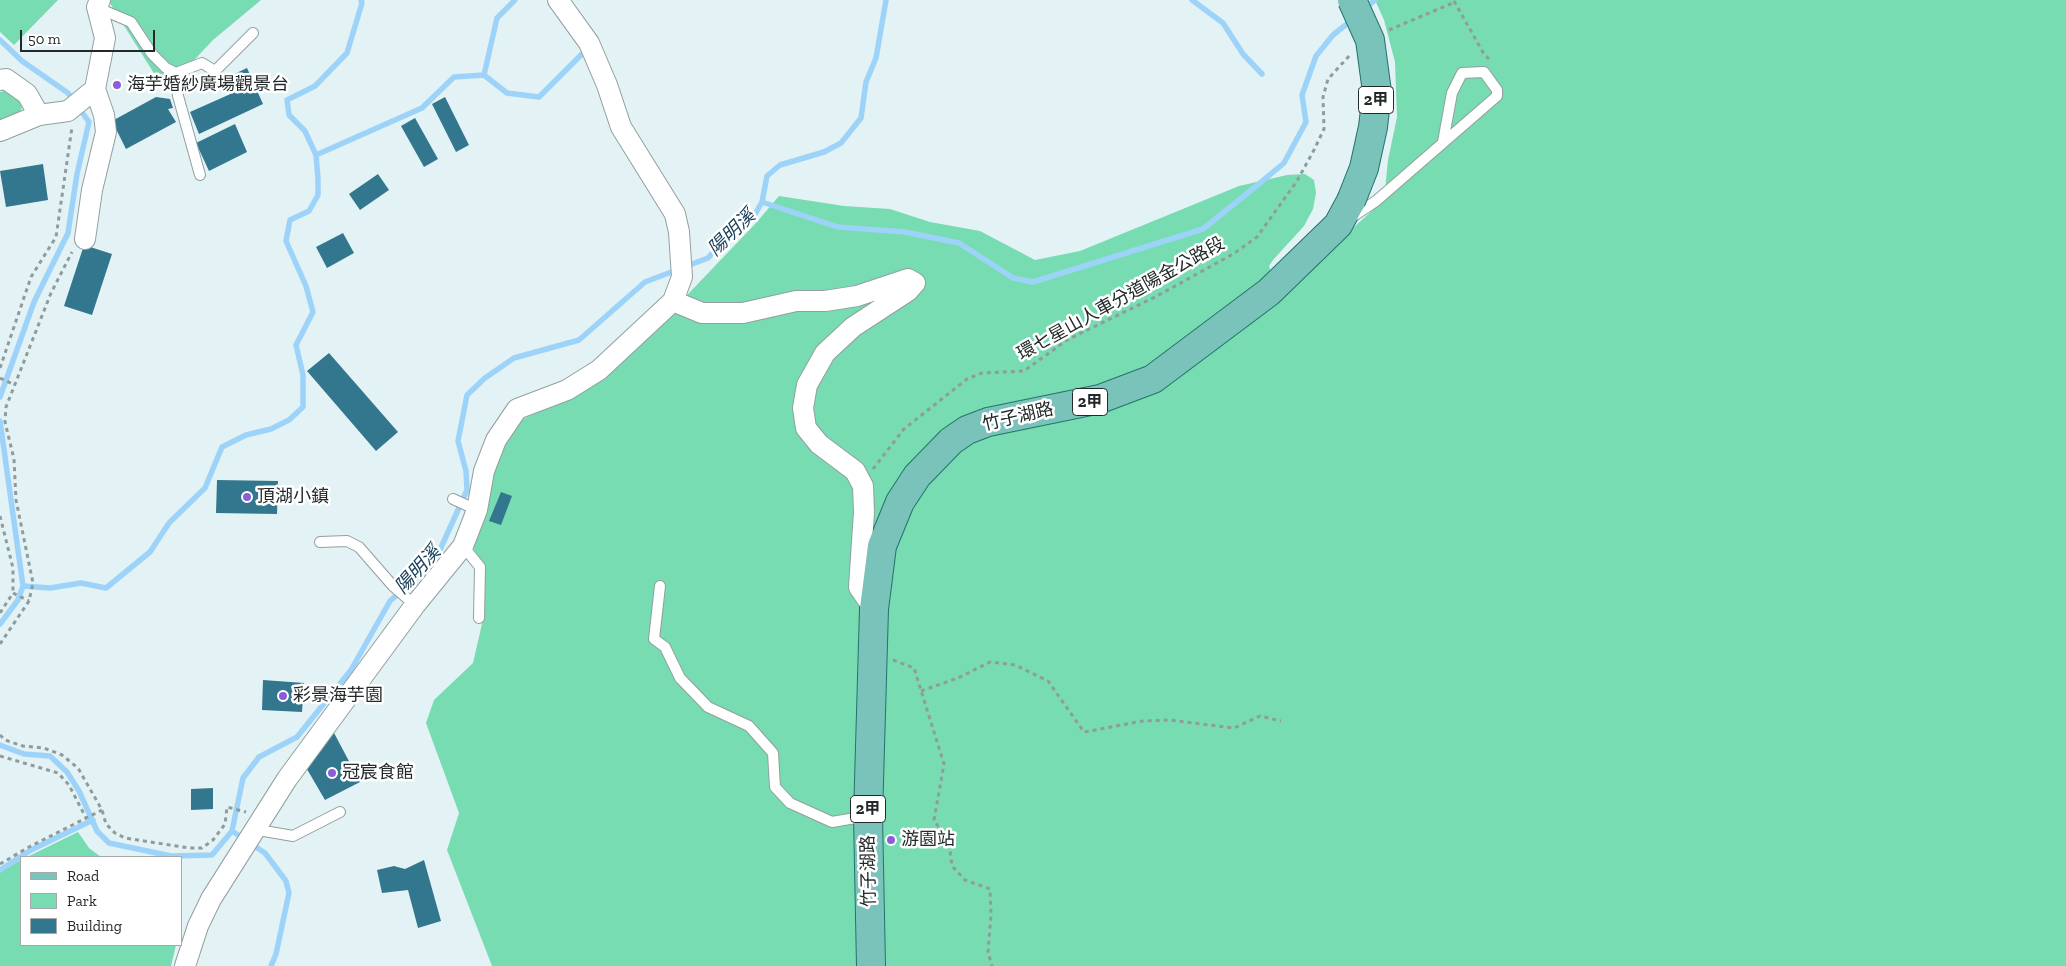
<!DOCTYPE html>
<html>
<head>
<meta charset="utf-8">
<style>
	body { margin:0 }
	#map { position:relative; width:2066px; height:966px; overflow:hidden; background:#e3f2f4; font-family:"Zilla Slab",serif }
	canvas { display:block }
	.legend { position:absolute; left:20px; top:856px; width:162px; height:90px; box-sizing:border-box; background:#fff; border:1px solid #a7a9aa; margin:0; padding:6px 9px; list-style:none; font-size:15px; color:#23292a }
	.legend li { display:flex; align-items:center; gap:10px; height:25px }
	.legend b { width:25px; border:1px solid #a7a9aa }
	.scale { position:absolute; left:20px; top:30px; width:135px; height:22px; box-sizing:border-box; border:2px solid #23292a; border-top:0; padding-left:6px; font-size:15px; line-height:18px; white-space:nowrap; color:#23292a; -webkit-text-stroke:4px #fff; paint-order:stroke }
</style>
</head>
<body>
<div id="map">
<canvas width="2066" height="966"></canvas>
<ul class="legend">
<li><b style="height:6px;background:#7ac3bb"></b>Road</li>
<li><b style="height:14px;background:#77dcb1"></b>Park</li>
<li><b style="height:14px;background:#32778d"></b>Building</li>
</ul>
<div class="scale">50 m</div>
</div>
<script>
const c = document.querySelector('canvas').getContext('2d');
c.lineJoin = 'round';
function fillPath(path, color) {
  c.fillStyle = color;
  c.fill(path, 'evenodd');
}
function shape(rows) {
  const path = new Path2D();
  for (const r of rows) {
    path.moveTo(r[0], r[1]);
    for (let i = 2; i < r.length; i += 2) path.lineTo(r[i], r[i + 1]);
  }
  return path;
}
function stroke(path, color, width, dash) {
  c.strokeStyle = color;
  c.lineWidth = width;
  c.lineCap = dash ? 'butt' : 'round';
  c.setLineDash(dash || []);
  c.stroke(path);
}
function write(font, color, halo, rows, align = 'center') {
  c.font = font + ' "Zilla Slab","Noto Sans TC",serif';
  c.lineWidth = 5;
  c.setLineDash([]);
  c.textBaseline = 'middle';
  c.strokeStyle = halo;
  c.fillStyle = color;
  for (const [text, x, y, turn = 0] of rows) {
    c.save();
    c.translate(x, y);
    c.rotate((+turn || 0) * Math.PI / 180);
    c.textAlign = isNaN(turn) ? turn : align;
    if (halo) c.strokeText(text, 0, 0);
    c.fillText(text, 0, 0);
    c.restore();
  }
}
const green = shape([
	[0,0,58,0,14,45,0,32],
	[108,0,261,0,213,40,165,91],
	[1375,0,2066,0,2066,966,492,966,447,850,459,813,426,723,434,700,473,663,484,615,473,542,492,476,505,444,519,421,570,397,669,314,756,223,779,196,844,206,890,209,930,222,980,231,1035,260,1080,251,1239,186,1287,175,1305,174,1314,180,1316,193,1313,209,1304,226,1273,260,1269,266,1272,275,1344,236,1384,200,1388,160,1397,117,1395,62,1384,20],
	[8,90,23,103,20,114,6,121,0,119,0,92],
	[78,832,89,848,101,857,27,857],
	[21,860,21,945,176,945,171,966,0,966,0,872]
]);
const stream = shape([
	[1192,0,1223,23,1243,54,1262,74],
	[1364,9,1375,0],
	[0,40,22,61,68,93,89,122,77,174,68,233,34,302,0,397],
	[484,75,497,18,515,0],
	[316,155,422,108,454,77,484,75,507,93,539,97,583,53],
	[762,202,838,227,905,232,959,243,1013,278,1033,282,1203,229,1260,183,1284,163,1306,122,1302,95,1316,56,1333,35,1353,19],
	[0,421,23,586,18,600,0,624],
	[23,586,50,588,81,583,106,588,150,552,169,523,205,488,222,447,246,435,271,429,289,420,303,407,303,375,296,345,313,312,306,286,286,241,290,220,309,211,318,195,318,179,316,155,305,131,289,115,287,100,315,86,347,53,362,3,361,0],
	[0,745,24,754,50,756,67,772,79,791,97,831,109,843,171,856,212,855,232,831],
	[0,870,31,850,93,820],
	[271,966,276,954,289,893,286,881,265,853,232,831,243,778,259,757,297,737,351,670,390,601,417,577,439,552,467,490,466,471,458,441,467,395,485,378,514,358,579,340,645,282,708,258,730,233,754,216,762,202,767,176,780,165,824,152,841,143,861,118,866,82,876,58,886,0]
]);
const building = shape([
	[247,68,263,104,199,134,190,112,235,92,228,77],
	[156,97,170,99,173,108,168,109,176,122,126,149,112,121],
	[445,97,469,145,456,152,432,104],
	[415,118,438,159,424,167,401,126],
	[235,124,247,152,209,171,196,143],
	[43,164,48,200,6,207,0,171],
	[378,174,389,190,360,210,349,194],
	[343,233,354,253,327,268,316,247],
	[84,245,112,254,92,315,64,306],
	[329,353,398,432,376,451,307,371],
	[217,480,278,481,277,514,216,513],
	[501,492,512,496,501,525,489,521],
	[263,680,304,683,302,712,262,710],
	[333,731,360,782,325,800,304,764],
	[213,788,213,809,191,810,191,789],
	[424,860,441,921,418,928,408,890,382,893,377,870,394,866,405,869]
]);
const path = shape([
	[1454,1,1484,54,1489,59],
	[1389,30,1455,2],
	[0,368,31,277,56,237,72,127],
	[0,378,13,384],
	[873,469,904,429,967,379,982,373,1024,371,1067,340,1157,296,1233,254,1257,237,1297,181,1314,150,1324,129,1323,97,1328,79,1350,55],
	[0,516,13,568,13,593],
	[13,593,29,601],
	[0,613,13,593],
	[0,644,29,601,33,583,16,500,14,459,5,422,6,407,51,293,72,252],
	[893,660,914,668,944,764,934,820,949,843,952,866,965,880,990,889,991,915,988,952,992,966],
	[921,691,958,678,990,662,1015,665,1048,681,1084,732,1143,721,1170,720,1234,728,1260,716,1281,721],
	[0,735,5,740,23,746,44,748,62,755,78,768,102,810,106,824,115,833,125,838,189,848,202,848,213,840,225,824,227,807,246,812],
	[0,756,58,773,69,785,86,818],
	[0,864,29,847,102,810]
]);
const lane = shape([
	[98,8,131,22,152,54,166,68,176,73,202,63,215,71,253,33],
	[176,73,178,96,200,175],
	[1352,217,1376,201,1497,96,1497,90,1484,72,1462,73,1452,93,1443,142],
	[453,499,477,510],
	[320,542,347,541,359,547,393,586,415,605],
	[463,546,480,567,479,618],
	[660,586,654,639,665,647,680,678,708,707,749,726,773,753,775,787,790,803,832,822,867,816],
	[258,824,264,831,293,836,340,812]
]);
const street = shape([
	[0,80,6,79,27,94,39,115],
	[95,89,105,38,97,7,100,0],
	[0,131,39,115,68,111,95,89],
	[85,239,92,190,106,132,104,115,95,89],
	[673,301,702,313,743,313,796,301,825,301,857,296,908,279,915,283,908,291,853,327,825,353,807,385,803,408,806,428,819,444,855,471,863,486,864,512,859,587,874,609],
	[185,966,198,926,211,899,287,779,415,605,463,546,477,510,484,471,496,440,517,409,567,390,599,370,673,301,682,277,679,232,675,214,621,127,607,85,589,43,558,0]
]);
const primary = shape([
	[871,966,868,816,874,609,882,546,900,502,917,476,951,441,967,430,988,422,1100,399,1153,379,1269,292,1338,225,1351,201]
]);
const primaryBridge = shape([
	[1351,201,1364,168,1373,127,1377,92,1370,40,1352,0]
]);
const markers = [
	[117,85,5,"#8a5ed8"],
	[247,497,5,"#8a5ed8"],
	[283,696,5,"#8a5ed8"],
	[332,773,5,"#8a5ed8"],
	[891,840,5,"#8a5ed8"]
];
const shields = [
	[1376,100,35],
	[1090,402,35],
	[868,809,35]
];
const shieldNames = [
	["2甲",1376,100],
	["2甲",1090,402],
	["2甲",868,809]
];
const poiNames = [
	["海芋婚紗廣場觀景台",127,85],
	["頂湖小鎮",257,497],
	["彩景海芋園",293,696],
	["冠宸食館",342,773],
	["游園站",901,840]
];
const streetNames = [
	["環七星山人車分道陽金公路段",1121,299,-29],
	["竹子湖路",1018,417,-13],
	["竹子湖路",869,871,-91]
];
const waterNames = [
	["陽明溪",732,233,-44],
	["陽明溪",418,570,-48]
];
fillPath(green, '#77dcb1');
stroke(stream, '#9ed3f9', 5.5);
fillPath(building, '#32778d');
stroke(lane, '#919fa0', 12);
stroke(street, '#919fa0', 22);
stroke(primary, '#22736b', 30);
stroke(path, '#909b9c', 3, [4, 4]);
stroke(lane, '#fff', 10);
stroke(street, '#fff', 20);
stroke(primary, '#7ac3bb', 28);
stroke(primaryBridge, '#22736b', 30, []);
stroke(primaryBridge, '#7ac3bb', 28);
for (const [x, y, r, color] of markers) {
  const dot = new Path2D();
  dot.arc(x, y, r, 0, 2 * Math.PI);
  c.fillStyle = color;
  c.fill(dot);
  stroke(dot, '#fff', 2);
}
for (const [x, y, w] of shields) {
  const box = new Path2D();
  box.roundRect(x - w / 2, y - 13.5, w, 27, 4);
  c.fillStyle = '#fff';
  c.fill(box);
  stroke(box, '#23292a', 1);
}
write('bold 16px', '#23292a', null, shieldNames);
write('18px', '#23292a', '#fff', poiNames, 'left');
write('18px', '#23292a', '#fff', streetNames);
write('italic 19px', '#1a425b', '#fff', waterNames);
</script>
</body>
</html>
